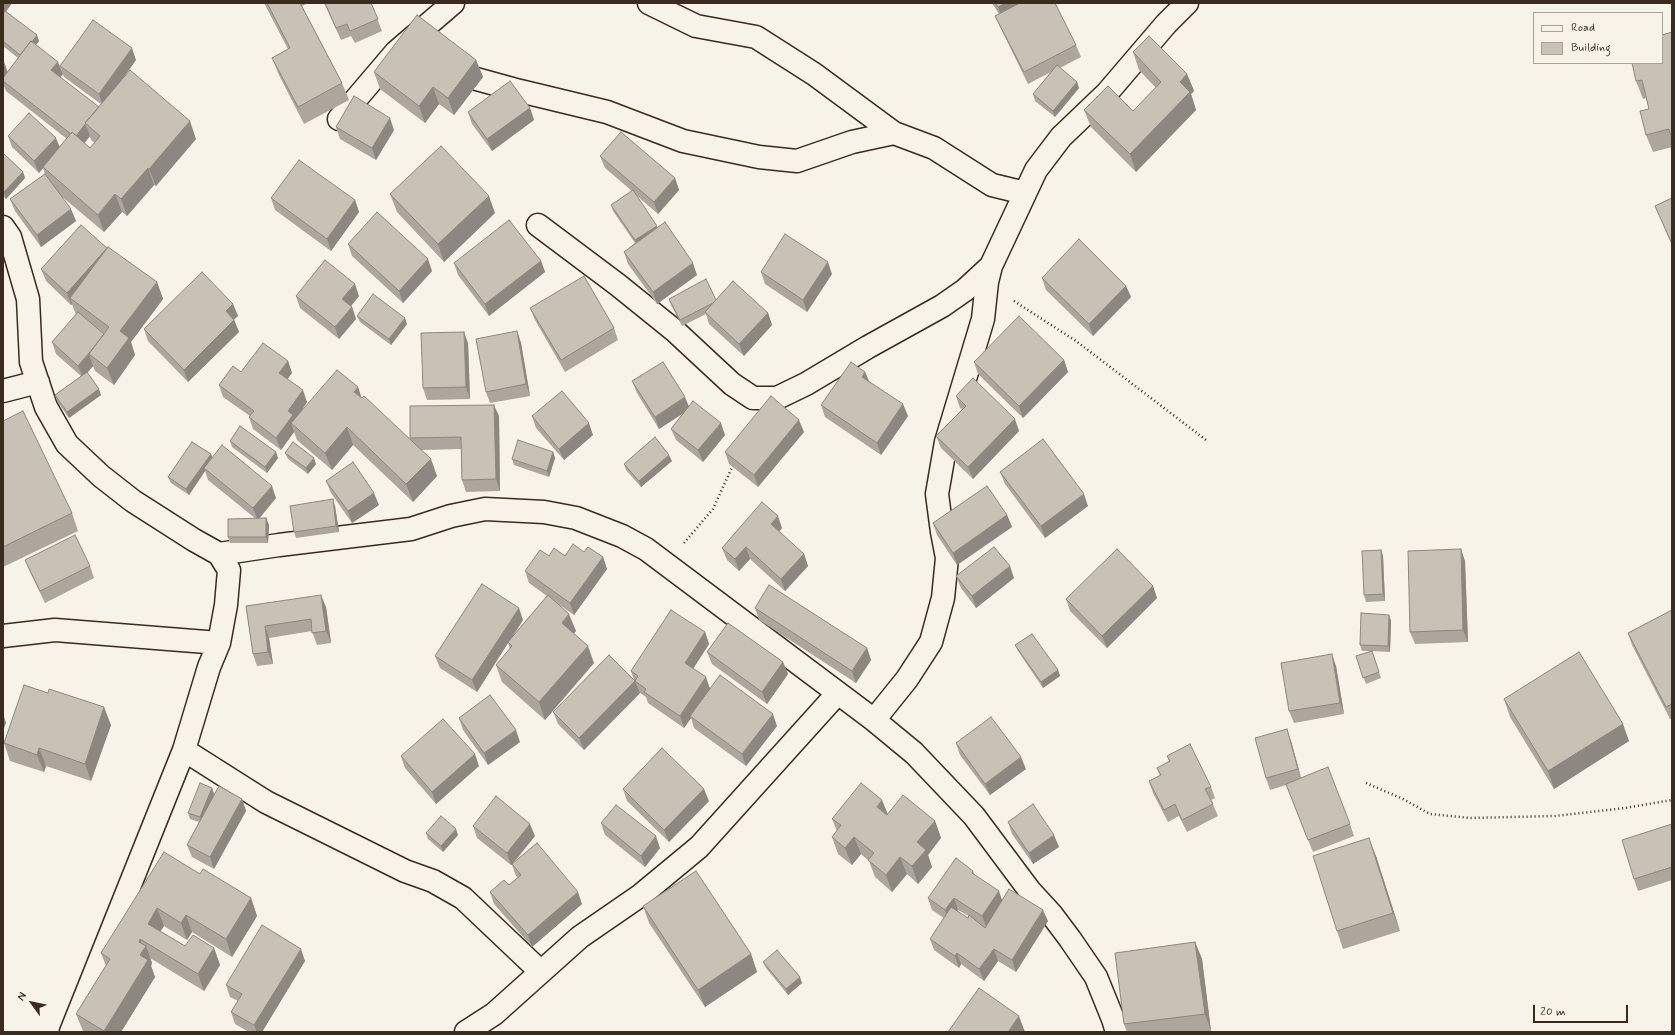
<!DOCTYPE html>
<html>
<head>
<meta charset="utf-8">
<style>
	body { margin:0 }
	#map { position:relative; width:1675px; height:1035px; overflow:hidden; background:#f7f3e8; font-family:Mynerve,sans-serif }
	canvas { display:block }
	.frame { position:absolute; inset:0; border:4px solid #3b2a1e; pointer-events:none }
	.legend { position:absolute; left:1533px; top:12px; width:130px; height:52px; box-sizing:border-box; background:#f7f3e8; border:1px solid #aca397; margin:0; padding:5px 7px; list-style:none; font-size:12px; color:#3b2a1e }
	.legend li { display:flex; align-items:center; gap:8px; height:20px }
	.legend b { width:20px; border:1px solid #aca397 }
	.north { position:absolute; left:12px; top:983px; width:40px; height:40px; -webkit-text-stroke:3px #f7f3e8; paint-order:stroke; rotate:303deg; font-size:11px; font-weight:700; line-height:16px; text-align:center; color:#3b2a1e }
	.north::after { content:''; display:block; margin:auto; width:14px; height:18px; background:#3b2a1e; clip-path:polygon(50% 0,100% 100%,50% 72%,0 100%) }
	.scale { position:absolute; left:1533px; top:1005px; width:95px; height:18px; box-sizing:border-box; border:2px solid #3b2a1e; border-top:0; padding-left:5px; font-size:12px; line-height:14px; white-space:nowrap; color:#3b2a1e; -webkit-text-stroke:3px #f7f3e8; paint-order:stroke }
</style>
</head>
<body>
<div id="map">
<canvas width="1675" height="1035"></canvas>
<div class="frame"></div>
<ul class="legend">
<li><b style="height:5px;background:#f7f3e8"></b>Road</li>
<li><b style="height:11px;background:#c8c1b6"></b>Building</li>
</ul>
<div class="north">N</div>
<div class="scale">20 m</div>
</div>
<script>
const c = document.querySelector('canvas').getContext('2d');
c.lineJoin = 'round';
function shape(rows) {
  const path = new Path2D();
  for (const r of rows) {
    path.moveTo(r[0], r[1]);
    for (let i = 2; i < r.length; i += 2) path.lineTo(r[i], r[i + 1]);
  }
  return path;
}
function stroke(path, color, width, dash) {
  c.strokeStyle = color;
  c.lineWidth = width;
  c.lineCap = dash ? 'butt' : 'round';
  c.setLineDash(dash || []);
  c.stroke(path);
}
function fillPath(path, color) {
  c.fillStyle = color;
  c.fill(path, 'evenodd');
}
const path = shape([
	[1014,301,1076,341,1206,440],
	[684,543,713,509,734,463],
	[1366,783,1403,799,1430,814,1470,818,1555,816,1625,808,1672,800]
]);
const street = shape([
	[649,3,696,26,756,37,814,74,894,133],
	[451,72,520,91,607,112,683,141,759,157,797,161,852,142,894,133,934,148,992,185,1025,193],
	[339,119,396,52,453,3],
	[538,225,618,285,675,331,732,384,753,398,777,398,806,384,868,347,942,306,965,290,991,266,1036,170,1061,137,1107,93,1166,24,1187,3],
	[3,227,10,237,28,299,31,362,46,407,67,444,101,476,133,501,194,540,219,554,229,570,226,605,219,643,209,667,184,750,71,1032],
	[3,391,38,382],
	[219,554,279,545,411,529,451,516,485,509,544,512,576,518,622,536,646,549,874,720,914,753,974,816,1030,891,1052,915,1070,939,1096,977,1113,1019,1117,1032],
	[3,636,55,630,219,643],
	[874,720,907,679,931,642,943,598,947,558,942,532,937,494,946,442,983,319,987,282,991,266],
	[184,750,266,802,405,871,433,881,463,898,541,972],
	[466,1032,494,1014,580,937,641,895,699,847,837,694]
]);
const wall = shape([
	[3,3,12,3,6,11,39,41,36,45,63,74,60,77,99,107,101,104,64,77,60,66,136,60,124,77,196,139,156,186,154,185,127,216,122,212,104,232,60,195,76,221,41,247,15,211,10,199,45,174,43,168,39,173,12,147,8,136,59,147,67,139,6,91,3,84,3,61,7,72,18,58,3,46],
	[90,136,91,140,95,143,90,148,84,143],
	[264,3,308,3,302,6,342,83,349,100,304,124,279,75,272,58,288,49],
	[324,3,371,3,382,31,355,43,351,36,341,40],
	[992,3,1055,3,1076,45,1081,57,1060,68,1077,82,1079,88,1055,117,1035,101,1033,94,1051,72,1028,84,1000,27,995,16,999,14],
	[1672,32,1672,147,1653,152,1646,135,1649,109,1646,98,1643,99,1636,81,1662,63],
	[1133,52,1187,74,1194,91,1191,94,1196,110,1136,172,1091,127,1084,110,1133,111,1156,88,1139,70],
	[476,60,483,77,454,115,439,104,425,123,380,89,374,72],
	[530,108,534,120,492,151,472,124,468,112],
	[336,127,394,130,376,160,340,139],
	[3,153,23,172,25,178,6,199,3,196],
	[600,156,675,178,679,190,658,214,636,195,657,228,697,275,657,304,628,264,624,252,635,243,613,211,611,205,632,191,605,168],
	[390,194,495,213,444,262,397,212],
	[271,198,355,200,359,212,331,251,275,210],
	[1672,198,1672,245,1655,206],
	[348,244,432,271,403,303,352,256],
	[107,248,157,282,163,299,131,342,135,355,114,385,95,371,93,366,87,372,101,395,69,418,57,401,55,395,81,376,56,354,52,342,76,315,72,304,71,305,46,281,41,269],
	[541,261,545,272,489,316,458,275,454,263],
	[761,272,832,274,807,312,765,284],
	[1042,278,1126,286,1131,297,1093,336,1046,290],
	[296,296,359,296,351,306,352,307,356,319,339,339,300,308],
	[669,299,716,300,768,313,772,325,744,356,709,324,706,314,682,326,671,305],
	[233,304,238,316,234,319,239,332,188,382,148,341,144,329],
	[530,308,614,328,618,340,565,372,535,320],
	[357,316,407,324,391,345,360,322],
	[517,331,521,343,530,396,490,403,486,392],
	[468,343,470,399,427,400,423,388],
	[1064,360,1068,372,1023,418,978,374,974,362],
	[288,361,292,373,287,379,307,402,302,410,358,387,361,397,411,440,410,438,499,416,500,491,466,492,462,480,461,449,422,450,437,476,413,502,353,445,332,470,297,440,294,432,281,450,253,429,249,417,250,416,223,397,219,385,241,372],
	[865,372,869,381,908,416,881,455,825,417,821,405],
	[632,381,689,406,725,435,703,462,676,440,671,429,683,413,659,429,637,393],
	[956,396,1019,431,973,479,941,448,936,436,962,409,960,408],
	[532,416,593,435,564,460,536,428],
	[3,421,72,513,78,531,3,567],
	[804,432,758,487,729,464,725,452],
	[230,441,276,452,278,458,267,473,232,447],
	[553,452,555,458,549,477,514,465,512,459],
	[285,453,316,464,308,474,288,459],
	[211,454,212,458,276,498,259,518,266,518,269,525,268,543,230,543,228,537,256,519,208,480,205,471,189,495,171,483,168,477],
	[672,461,641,487,626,470,624,464],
	[1000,472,1088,506,1045,538,1005,484],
	[326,481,379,505,352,523,331,493],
	[335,506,339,532,296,538,294,532],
	[1007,515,1012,527,957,565,937,535,933,523],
	[782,528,779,532,804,554,808,566,785,591,750,559,739,571,727,560,722,548],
	[1381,550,1383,556,1385,601,1366,602,1364,595],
	[584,552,603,557,607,569,574,615,558,604,576,631,574,633,594,663,545,720,502,682,496,665,510,649,508,643,477,692,440,668,435,656,523,620,513,636,547,596,529,583,525,571,549,556,565,556],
	[25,560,90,566,94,578,45,603,30,572],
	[1465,561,1468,642,1415,644,1410,632],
	[956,576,1014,578,976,608,961,588],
	[1153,586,1157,598,1107,648,1070,611,1066,599],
	[246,606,326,607,331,643,317,645,312,631,269,638,273,664,257,666,253,654],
	[755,608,867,648,871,660,856,683,759,620],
	[1672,610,1672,719,1670,719,1632,645,1628,633],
	[1389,615,1391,621,1390,652,1372,651,1381,678,1366,684,1356,656,1371,651,1362,651,1360,645],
	[705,632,709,644,693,669,710,688,777,726,746,766,694,728,691,718,684,728,648,703,646,697,640,693,584,750,558,724,553,712,634,680,631,671],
	[1015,645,1058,670,1060,676,1043,688,1018,651],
	[707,652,783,662,788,674,767,704,712,664],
	[1336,666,1344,714,1294,723,1289,711],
	[1504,699,1629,741,1554,789,1510,717],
	[459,718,520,742,488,765,463,730],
	[111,725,91,781,46,766,44,772,10,761,4,743],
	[1291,741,1301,778,1350,824,1354,836,1313,852,1286,785,1270,790,1266,778],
	[956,743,1026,769,990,795,960,755],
	[401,756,479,766,436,804,405,768],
	[1167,756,1211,787,1215,798,1211,800,1218,816,1187,832,1179,816,1168,822,1153,793,1149,781,1160,776,1157,768,1169,762],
	[212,788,214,794,242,799,246,811,214,869,192,857,187,845,199,822,190,819,188,813],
	[623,789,709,801,669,842,627,801],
	[888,814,935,821,941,838,928,855,932,867,918,884,907,874,892,892,875,877,869,861,861,854,852,865,838,854,832,837,837,831,832,819],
	[1008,822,1059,847,1033,864,1012,834],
	[601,823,660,848,645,867,605,835],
	[1672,824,1672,880,1638,891,1634,879],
	[473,826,535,836,513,864,582,904,532,947,494,904,490,892,509,885,518,878,516,876,512,865,511,865,477,838],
	[426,833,458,835,443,852,428,839],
	[1376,856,1400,931,1343,949,1337,931],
	[973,871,975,875,1002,900,1048,921,1016,972,998,961,984,981,961,964,959,968,934,950,930,939,944,918,932,910,928,898],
	[958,910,969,916,968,918,957,911],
	[200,874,251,898,257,916,232,957,192,932,187,940,164,926,160,931,185,946,214,948,220,965,204,991,150,958,152,963,151,966,155,977,121,1032,84,1032,83,1031,76,1014,106,966,101,953],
	[643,906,751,954,757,972,705,1007,649,923],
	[1195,942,1202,959,1211,1031,1205,1032,1127,1032,1124,1024],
	[305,961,262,1032,249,1032,235,1024,231,1012,238,1001,230,997,226,985],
	[763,962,802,983,788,995,766,968]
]);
const shadedWall = shape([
	[3,3,12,3,3,16],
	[1005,3,1027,3,1002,19,998,7],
	[37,35,39,41,23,61,21,55],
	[132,48,136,60,103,106,99,94],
	[476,60,483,77,454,115,448,98],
	[4,62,8,73,3,80,3,63],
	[58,62,63,74,56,82,51,70],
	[1187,74,1194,91,1191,94,1196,110,1136,172,1130,154,1180,82],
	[1077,82,1079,88,1055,117,1053,111],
	[433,87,439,104,425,123,419,106],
	[530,108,534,120,492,151,487,139],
	[390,118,394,130,376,160,372,148],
	[190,121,196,139,156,186,149,169],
	[85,124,90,136,80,149,75,137],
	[56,138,61,150,43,167,43,168,39,173,34,161],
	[148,168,154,185,127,216,121,199],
	[23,172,25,178,6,199,4,192],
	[675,178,679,190,658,214,654,202],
	[115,194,122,212,104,232,98,215],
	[489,196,495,213,444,262,438,244],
	[355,200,359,212,331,251,327,239],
	[71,209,76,221,41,247,37,235],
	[657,226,659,232,637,246,635,240],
	[107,248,70,298,72,304,71,305,67,293],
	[428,259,432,271,403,303,399,291],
	[541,261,545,272,489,316,485,304],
	[828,262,832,274,807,312,803,300],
	[693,263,697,275,657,304,653,292],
	[157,282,163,299,131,342,135,355,114,385,107,368,120,331],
	[355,284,359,296,347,311,342,299],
	[1126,286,1131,297,1093,336,1089,324],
	[233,304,238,316,230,323,226,311],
	[352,307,356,319,339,339,335,327],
	[768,313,772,325,744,356,739,344],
	[405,318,407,324,391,345,389,339],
	[234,320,239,332,188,382,184,370],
	[517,331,521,343,530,396,526,384],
	[464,332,468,343,470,399,466,387],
	[89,354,93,366,83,378,78,366],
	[1064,360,1068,372,1023,418,1019,406],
	[288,361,292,373,283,385,279,373],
	[865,372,870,384,862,377],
	[358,387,364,405,354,392],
	[99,389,101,395,69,418,67,412],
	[303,390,307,402,295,420,291,423,294,432,281,450,276,438,288,411],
	[685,397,690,409,659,429,655,417],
	[903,404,908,416,881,455,877,443],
	[494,405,499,416,500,491,496,479],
	[1015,419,1019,431,973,479,968,467],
	[799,420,804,432,758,487,754,475],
	[589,423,593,435,564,460,559,449],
	[721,423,725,435,703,462,698,450],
	[347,427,353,445,332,470,325,453],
	[276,452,278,458,267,473,265,467],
	[553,452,555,458,549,477,547,471],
	[211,454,213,460,204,468,205,471,189,495,186,489],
	[669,455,672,461,641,487,639,481],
	[314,458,316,464,308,474,306,468],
	[431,459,437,476,413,502,406,484],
	[272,486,276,498,258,520,253,508],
	[374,493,379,505,352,523,348,511],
	[1084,494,1088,506,1045,538,1041,526],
	[333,499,335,506,339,532,336,526],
	[1007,515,1012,527,957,565,953,553],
	[778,516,782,528,775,536,771,524],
	[266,518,269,525,268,543,266,537],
	[746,547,750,559,739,571,735,559],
	[1461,549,1465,561,1468,642,1463,630],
	[1381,550,1383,556,1385,601,1383,594],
	[804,554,808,566,785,591,781,579],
	[603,557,607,569,574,615,570,603],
	[1010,566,1014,578,976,608,972,596],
	[1153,586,1157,598,1107,648,1102,636],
	[321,595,326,607,331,643,326,631],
	[519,608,523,620,508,643,508,642,508,643,477,692,472,680],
	[569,614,576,631,568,640,562,623],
	[1389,615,1391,621,1390,652,1388,646],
	[265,626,269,638,273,664,268,652],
	[705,632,709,644,689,675,685,663],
	[588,646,594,663,545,720,539,702],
	[867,648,871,660,856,683,852,671],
	[1332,654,1336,666,1344,714,1340,703],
	[783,662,788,674,767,704,762,692],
	[1058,670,1060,676,1043,688,1041,682],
	[706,677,710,689,690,716,691,718,684,728,680,716],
	[635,681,640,693,584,750,579,738],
	[104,707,111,725,91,781,85,764],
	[3,713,6,723,3,731],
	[773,714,777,726,746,766,742,754],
	[1623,724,1629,741,1554,789,1548,771],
	[1287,729,1291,741,1302,781,1298,769],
	[516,730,520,742,488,765,484,753],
	[39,748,46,766,44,772,37,755],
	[475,754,479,766,436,804,432,792],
	[1021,757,1026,769,990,795,985,784],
	[212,788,214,794,202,824,200,817],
	[704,789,709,801,669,842,664,830],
	[242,799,246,811,214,869,210,857],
	[882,800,889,817,877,807],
	[935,821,941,838,928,855,932,867,918,884,912,866,917,842],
	[530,824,535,836,511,865,507,853],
	[456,829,458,835,443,852,441,846],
	[1054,835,1059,847,1033,864,1029,853],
	[656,836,660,848,645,867,641,856],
	[854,837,861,854,852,865,845,848],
	[1369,838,1376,856,1400,931,1393,913],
	[900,857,907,874,892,892,886,875],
	[999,891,1003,903,987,928,982,916],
	[578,892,582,904,532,947,528,935],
	[251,898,257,916,232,957,226,939],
	[954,898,958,910,949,922,945,910],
	[157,908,164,926,154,941,148,924],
	[1043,910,1048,921,1016,972,1012,960],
	[186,915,192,932,187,940,181,923],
	[140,939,144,949,146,946,152,963,151,966,155,977,121,1032,105,1032,104,1031,140,955,139,942],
	[1195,942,1202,959,1211,1031,1205,1014],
	[214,948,220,965,204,991,198,974],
	[301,949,305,961,262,1032,257,1032,254,1025],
	[994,949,998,961,984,981,979,969],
	[957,953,961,964,959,968,955,956],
	[751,954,757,972,705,1007,698,990],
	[800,977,802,983,788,995,786,989],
	[1019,1016,1025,1032,1008,1032]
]);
const building = shape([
	[267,3,300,3,342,83,298,107,272,58,290,48,267,3],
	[325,3,371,3,378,19,350,31,347,24,336,28,325,3],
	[995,3,1005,3,998,7,995,3],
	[1020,3,1055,3,1076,45,1024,72,995,16,1020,3],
	[5,11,37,35,32,42,31,41,20,55,3,41,3,14,5,11],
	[417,15,476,60,448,98,433,87,419,106,374,72,417,15],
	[93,20,132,48,99,94,60,66,93,20],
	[1672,32,1672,134,1670,134,1669,129,1646,135,1640,111,1649,109,1642,80,1636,81,1632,63,1662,63,1662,35,1672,32],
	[1149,36,1187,74,1180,82,1190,92,1130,154,1084,110,1108,86,1133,111,1161,82,1133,52,1149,36],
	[31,41,58,62,51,70,99,107,85,123,86,123,76,136,72,132,71,134,3,81,3,78,31,41],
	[1057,65,1077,82,1053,111,1033,94,1057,65],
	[130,70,190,121,149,169,148,168,121,199,115,194,98,215,43,167,72,132,90,148,100,136,85,123,130,70],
	[510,81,530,108,487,139,468,112,510,81],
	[354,96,390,118,372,148,336,127,354,96],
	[29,113,56,138,34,161,8,136,29,113],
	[621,132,675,178,654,202,600,156,621,132],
	[441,146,489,196,438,244,390,194,441,146],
	[3,153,23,172,4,192,3,192,3,153],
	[299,160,355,200,327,239,271,198,299,160],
	[45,174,71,209,37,235,10,199,45,174],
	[633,190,657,226,635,240,611,205,633,190],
	[1672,198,1672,244,1655,206,1672,198],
	[377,212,428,259,399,291,348,244,377,212],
	[509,220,541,261,485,304,454,263,509,220],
	[665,222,693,263,653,292,624,252,665,222],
	[81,225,107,248,67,293,41,269,81,225],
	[785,234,828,262,803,300,761,272,785,234],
	[1079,239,1126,286,1089,324,1042,278,1079,239],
	[108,247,157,282,120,331,129,338,107,368,89,354,109,327,70,298,108,247],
	[325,260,355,284,342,299,352,307,335,327,296,296,325,260],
	[202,272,233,304,226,311,234,320,184,370,144,329,202,272],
	[584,276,614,328,561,360,530,308,584,276],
	[706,279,716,300,713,303,680,320,669,299,706,279],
	[733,281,768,313,739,344,705,312,733,281],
	[373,294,405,318,389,339,357,316,373,294],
	[78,312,104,334,89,353,78,366,52,342,78,312],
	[1019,316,1064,360,1019,406,974,362,1019,316],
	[517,331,526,384,486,392,476,339,517,331],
	[464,332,466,387,423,388,421,333,464,332],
	[263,343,288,361,279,373,303,390,288,411,293,415,276,438,249,417,254,411,219,385,233,366,241,372,263,343],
	[663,362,685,397,655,417,632,381,663,362],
	[851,362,865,372,862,377,903,404,877,443,821,405,851,362],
	[337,370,358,387,354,392,362,398,364,396,431,459,406,484,347,427,325,453,291,423,337,370],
	[87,372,99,389,67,412,55,395,87,372],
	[973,378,1015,419,968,467,936,436,966,406,956,396,973,378],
	[562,391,589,423,559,449,532,416,562,391],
	[771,396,799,420,754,475,725,452,771,396],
	[693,401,721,423,698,450,671,429,693,401],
	[494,405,496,479,462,480,461,437,410,438,410,406,494,405],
	[23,411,72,513,3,547,3,421,23,411],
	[240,426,276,452,265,467,230,441,240,426],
	[655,437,669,455,639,481,624,464,655,437],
	[1043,439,1084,494,1041,526,1000,472,1043,439],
	[518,440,553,452,547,471,512,459,518,440],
	[192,442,211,454,186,489,168,477,192,442],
	[293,442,314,458,306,468,285,453,293,442],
	[222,445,272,486,253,508,204,468,222,445],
	[353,462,374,493,348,511,326,481,353,462],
	[987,486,1007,515,953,553,933,523,987,486],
	[333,499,336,526,294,532,290,506,333,499],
	[762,502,778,516,771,524,804,554,781,579,746,547,735,559,722,548,762,502],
	[266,518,266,537,228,537,228,519,266,518],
	[75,535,90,566,40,591,25,560,75,535],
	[573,544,584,552,588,547,603,557,570,603,525,571,540,550,549,556,554,548,565,556,573,544],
	[994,547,1010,566,972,596,956,576,994,547],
	[1117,549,1153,586,1102,636,1066,599,1117,549],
	[1461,549,1463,630,1410,632,1408,551,1461,549],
	[1381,550,1383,594,1364,595,1362,551,1381,550],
	[482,584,519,608,472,680,435,656,482,584],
	[769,585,867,648,852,671,755,608,769,585],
	[321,595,326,631,312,633,311,619,265,626,268,652,253,654,246,606,321,595],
	[548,595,569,614,562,623,588,646,539,702,496,665,512,646,508,642,548,595],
	[671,610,705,632,685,663,706,677,680,716,644,692,646,689,635,681,638,676,631,671,671,610],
	[1672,610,1672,704,1666,707,1628,633,1672,610],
	[1361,613,1389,615,1388,646,1360,645,1361,613],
	[728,623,783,662,762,692,707,652,728,623],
	[1032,634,1058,670,1041,682,1015,645,1032,634],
	[1372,651,1379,672,1363,678,1356,656,1372,651],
	[1579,652,1623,724,1548,771,1504,699,1579,652],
	[1332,654,1340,703,1289,711,1281,663,1332,654],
	[609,655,635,681,579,738,553,712,609,655],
	[720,675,773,714,742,754,690,716,720,675],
	[24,685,48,693,49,689,104,707,85,764,39,748,37,755,4,743,24,685],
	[490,695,516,730,484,753,459,718,490,695],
	[991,717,1021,757,985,784,956,743,991,717],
	[443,719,475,754,432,792,401,756,443,719],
	[1287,729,1298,769,1266,778,1255,738,1287,729],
	[1190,744,1211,787,1205,789,1213,804,1182,820,1175,804,1164,810,1149,781,1161,775,1157,768,1170,761,1167,756,1190,744],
	[662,748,704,789,664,830,623,789,662,748],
	[1328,767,1350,824,1308,840,1286,784,1328,767],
	[200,783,212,788,200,817,188,813,200,783],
	[861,783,882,800,877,807,887,815,903,795,935,821,917,842,926,850,912,866,900,857,886,875,868,860,874,853,854,837,845,848,832,837,841,825,832,819,861,783],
	[219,786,242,799,210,857,187,845,219,786],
	[496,796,530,824,507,853,473,826,496,796],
	[1033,804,1054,835,1029,853,1008,822,1033,804],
	[616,805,656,836,641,856,601,823,616,805],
	[441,816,456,829,441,846,426,833,441,816],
	[1672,824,1672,867,1634,879,1622,840,1672,824],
	[1369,838,1393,913,1337,931,1313,856,1369,838],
	[537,843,578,892,528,935,490,892,504,880,509,885,521,875,512,864,537,843],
	[164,852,200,874,203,869,251,898,226,939,186,915,181,923,157,908,148,924,185,946,193,935,214,948,198,974,140,939,139,942,146,946,140,955,148,960,104,1031,76,1014,110,959,101,953,164,852],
	[956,858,973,871,972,873,999,891,982,916,954,898,945,910,928,898,956,858],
	[696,871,751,954,698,990,643,906,696,871],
	[1009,889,1043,910,1012,960,994,949,979,969,957,953,955,956,930,939,951,907,968,918,969,915,985,928,1009,889],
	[262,925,301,949,254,1025,231,1012,242,994,226,985,262,925],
	[1195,942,1205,1014,1124,1024,1115,953,1195,942],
	[777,950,800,977,786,989,763,962,777,950],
	[979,988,1019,1016,1008,1032,1009,1032,948,1032,979,988]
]);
stroke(street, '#3b2a1e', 25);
stroke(path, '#3b2a1e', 2.5, [1, 3]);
stroke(street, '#f7f3e8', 22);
fillPath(wall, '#aca69d');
fillPath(shadedWall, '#8c877f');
fillPath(building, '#c8c1b6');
stroke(building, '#8c877f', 1);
</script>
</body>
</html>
